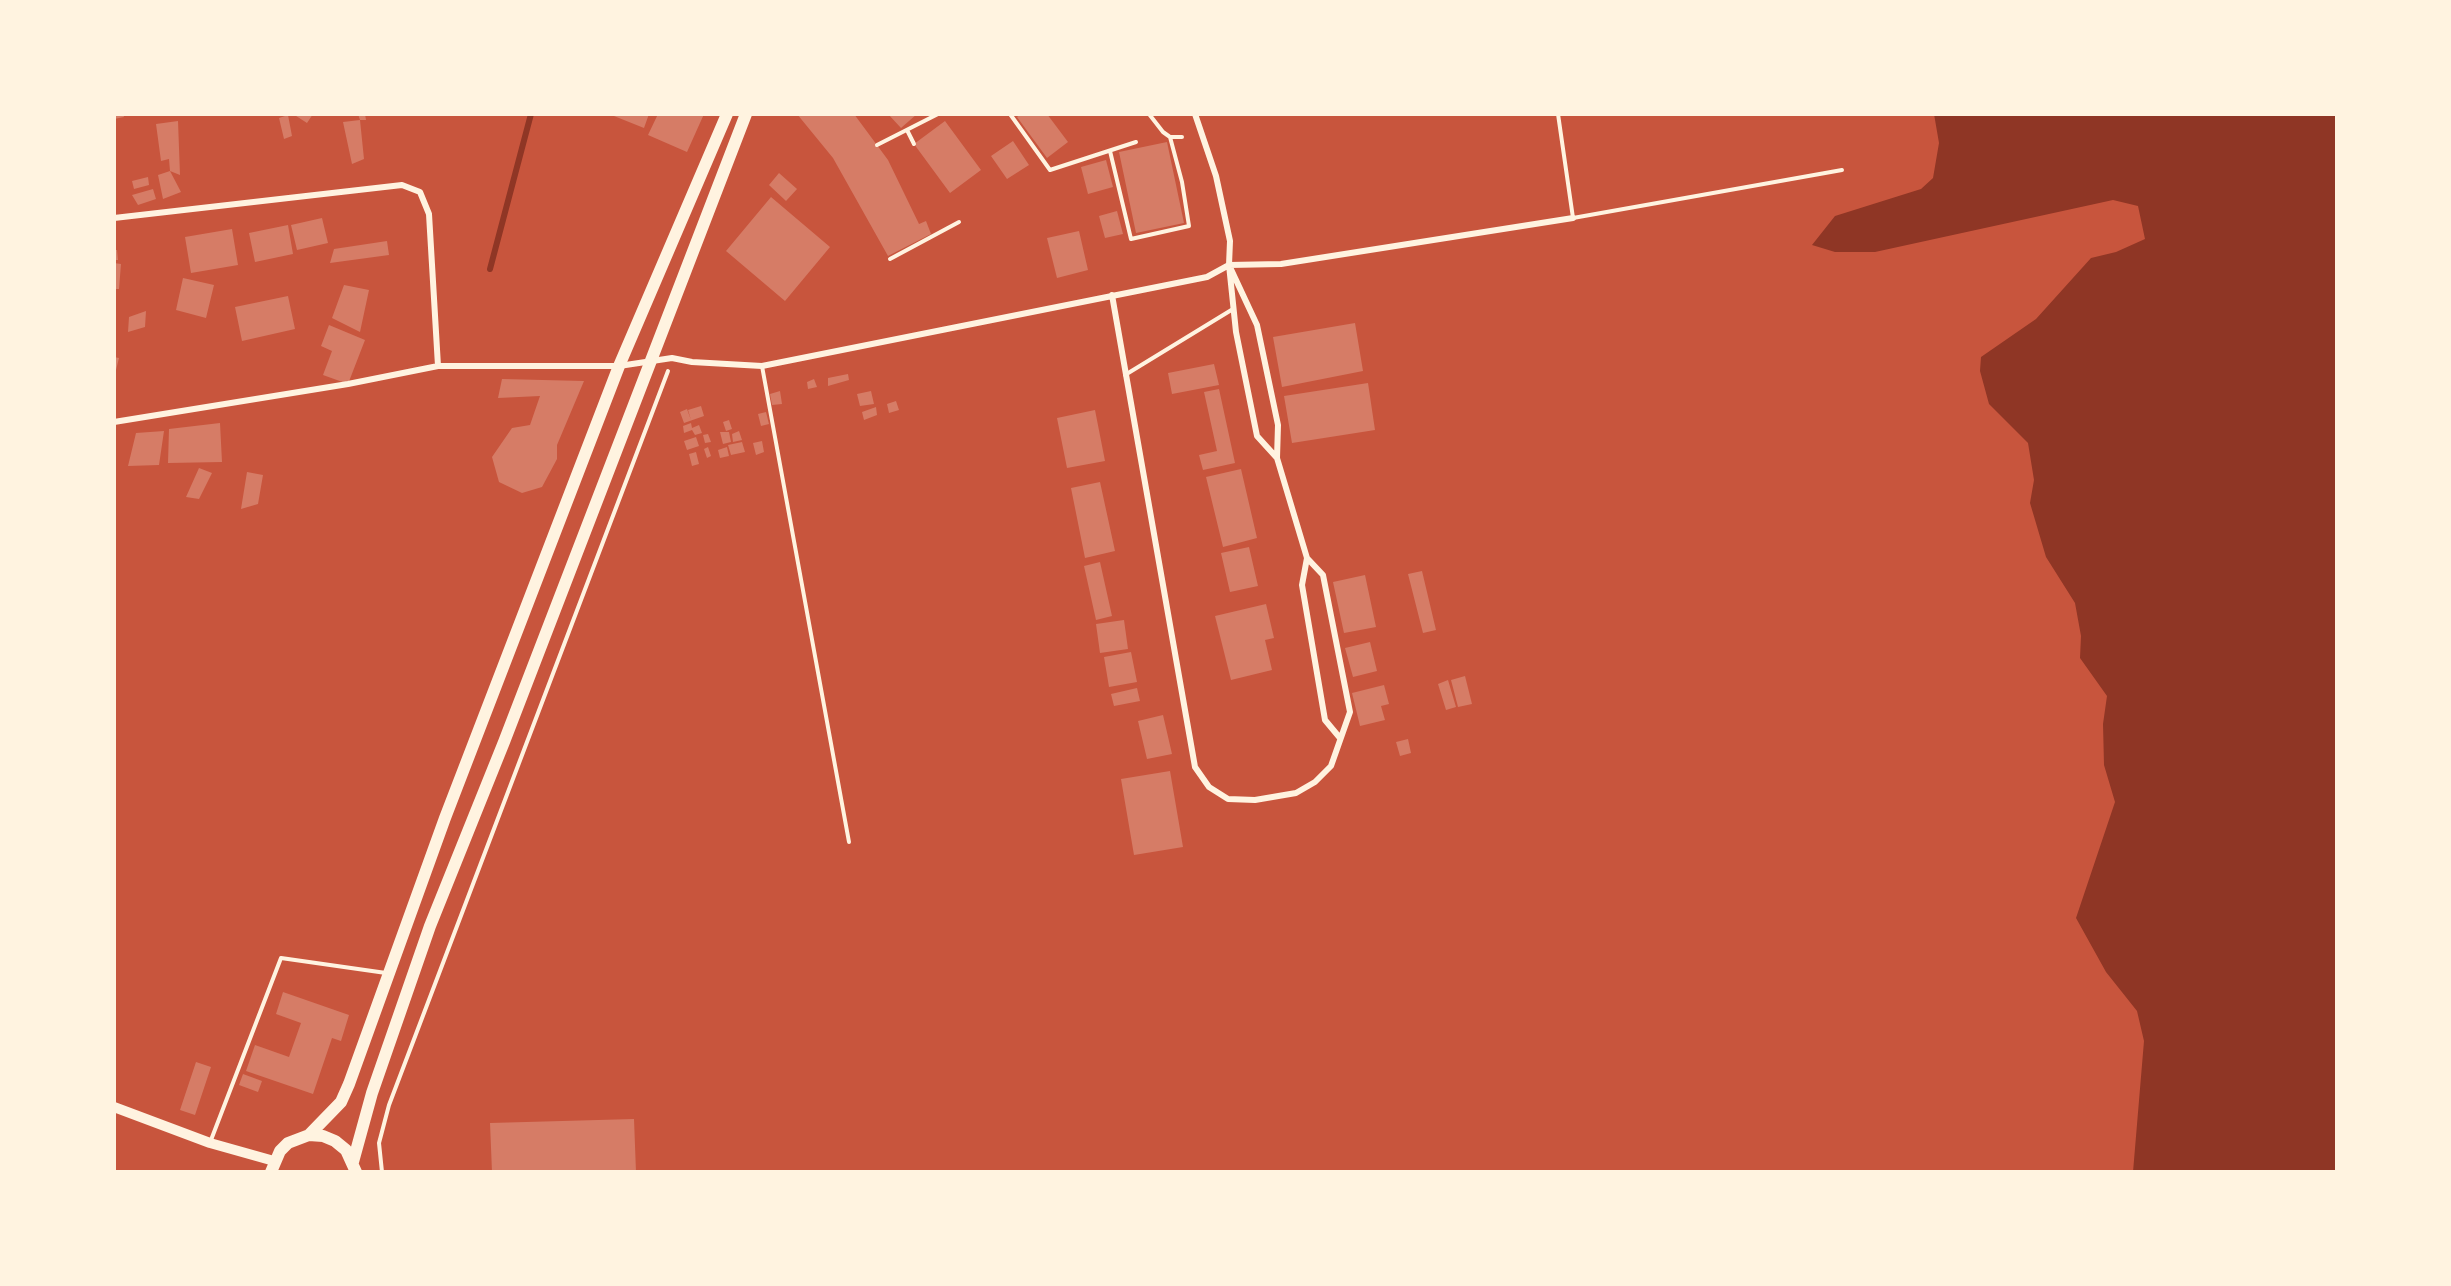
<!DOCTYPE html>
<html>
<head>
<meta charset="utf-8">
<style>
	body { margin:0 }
	#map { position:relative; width:2451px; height:1286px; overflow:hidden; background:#c8553d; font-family:"Fira Sans Condensed",sans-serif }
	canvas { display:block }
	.frame { position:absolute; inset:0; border:116px solid #fff3e0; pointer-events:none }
</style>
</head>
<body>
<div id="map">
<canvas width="2451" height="1286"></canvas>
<div class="frame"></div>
</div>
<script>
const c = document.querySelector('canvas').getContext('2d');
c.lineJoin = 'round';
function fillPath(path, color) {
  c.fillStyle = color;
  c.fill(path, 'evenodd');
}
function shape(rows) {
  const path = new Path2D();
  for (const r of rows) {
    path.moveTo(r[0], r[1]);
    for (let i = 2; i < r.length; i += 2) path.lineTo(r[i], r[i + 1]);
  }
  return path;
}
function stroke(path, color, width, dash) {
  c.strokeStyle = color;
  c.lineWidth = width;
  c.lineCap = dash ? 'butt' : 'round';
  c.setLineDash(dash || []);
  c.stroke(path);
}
const water = shape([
	[1934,114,2337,114,2337,1172,2133,1172,2144,1041,2137,1011,2106,972,2076,918,2115,802,2104,765,2103,724,2107,696,2080,658,2081,636,2075,603,2046,557,2030,503,2034,480,2028,443,1989,404,1980,371,1981,357,2036,319,2091,258,2116,252,2145,239,2138,206,2113,200,1875,252,1835,252,1812,245,1835,216,1921,189,1933,178,1939,143]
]);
const stream = shape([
	[490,269,531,114]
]);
const building = shape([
	[114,114,123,114,124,117,114,119],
	[293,114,313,114,307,123],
	[358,114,365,114,366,120,360,120],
	[609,114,649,114,644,128],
	[658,114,704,114,687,152,648,135],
	[797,114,854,114,888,160,919,224,926,221,931,234,888,256,833,158],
	[888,114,917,114,901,128],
	[1021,114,1047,114,1068,142,1047,158,1017,117],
	[288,115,292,136,284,139,279,118],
	[360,120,364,159,352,164,343,122],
	[178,121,180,175,170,171,169,159,161,161,156,124],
	[945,121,981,170,950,193,914,144],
	[1013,141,1029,165,1007,179,991,156],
	[1167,142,1184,223,1136,233,1119,152],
	[1106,160,1113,187,1088,194,1081,167],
	[170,171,181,192,163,199,158,175],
	[779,173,797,189,786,201,769,185],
	[148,177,149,185,134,189,132,181],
	[153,189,156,199,138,205,132,195],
	[771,197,830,247,785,301,726,251],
	[1117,211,1123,234,1105,238,1099,216],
	[322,218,328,243,297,250,291,225],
	[288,225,293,254,255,262,249,233],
	[232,229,238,265,191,273,185,237],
	[1079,231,1088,270,1057,278,1047,238],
	[387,241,389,255,330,263,334,249],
	[114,250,117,250,118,260,114,260],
	[114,263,121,264,119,289,114,289],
	[183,278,214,285,206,318,176,310],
	[344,285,369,290,360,332,332,318],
	[288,296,295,329,242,341,235,307],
	[146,311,145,327,128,332,129,317],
	[1355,323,1363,371,1282,387,1273,337],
	[329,325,365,340,348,384,323,375,332,351,321,346],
	[114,357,119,358,115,374,114,374],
	[1214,364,1219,385,1172,394,1168,373],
	[848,374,849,380,828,386,828,378],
	[502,379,584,381,557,445,557,459,542,487,522,493,499,482,492,457,512,428,530,425,540,396,498,398],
	[814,379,817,387,808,389,807,382],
	[1368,383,1375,430,1292,443,1284,396],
	[1219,389,1235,463,1203,470,1199,455,1217,451,1204,392],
	[780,391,782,404,772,405,770,394],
	[871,391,874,404,860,406,857,394],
	[896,401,899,410,889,413,887,404],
	[701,406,704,416,684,423,680,412,687,409,691,420,688,410],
	[876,407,877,415,864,420,862,412],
	[1095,410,1105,461,1067,468,1057,418],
	[766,412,769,424,761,426,758,414],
	[729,420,732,429,726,431,723,422],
	[220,423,222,462,168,463,169,429],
	[691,423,692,428,699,425,702,433,695,435,692,430,684,433,683,426],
	[164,431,159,465,128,466,136,433],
	[739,431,742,440,733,442,732,434],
	[720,432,729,432,731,442,723,444],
	[708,434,711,442,705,443,703,435],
	[696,437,699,446,687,450,684,441],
	[762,441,764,452,756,455,753,443],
	[742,442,745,452,731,455,728,445],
	[708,447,711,456,707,458,704,449],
	[727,447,729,456,720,458,718,450],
	[696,452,699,464,692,466,689,454],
	[199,468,212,473,199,499,186,497],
	[1241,469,1257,538,1223,547,1206,477],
	[247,472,263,475,258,504,241,509],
	[1100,482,1115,551,1085,558,1071,488],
	[1249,547,1258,586,1230,592,1221,553],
	[1100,562,1112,616,1096,620,1084,566],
	[1422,571,1436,630,1423,633,1408,574],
	[1365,575,1376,627,1344,633,1333,582],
	[1266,604,1274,638,1265,640,1272,670,1231,680,1215,616],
	[1124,620,1128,649,1100,653,1096,624],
	[1370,642,1377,671,1353,677,1345,648],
	[1131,652,1137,682,1109,687,1104,657],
	[1465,676,1472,704,1458,707,1451,680],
	[1448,680,1456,707,1446,710,1438,684],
	[1384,685,1389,704,1381,706,1385,720,1360,726,1352,693],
	[1137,688,1140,701,1114,706,1111,694],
	[1163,715,1172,754,1147,759,1138,721],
	[1408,739,1411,753,1400,756,1396,742],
	[1170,771,1183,847,1134,855,1121,779],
	[283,992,349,1015,341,1041,332,1038,313,1094,246,1071,255,1045,289,1057,301,1023,276,1014],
	[196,1062,211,1067,195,1115,180,1110],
	[243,1074,262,1081,258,1092,239,1085],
	[634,1119,636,1172,492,1172,490,1123]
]);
const path = shape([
	[1010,114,1050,170,1136,142],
	[1149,114,1163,132,1170,137,1182,137],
	[907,130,914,144],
	[877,145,938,114],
	[1110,151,1131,239,1189,226,1182,182,1170,137],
	[890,259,959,222],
	[382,1172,379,1143,389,1105,668,371]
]);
const service = shape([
	[1558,114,1573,218,1842,170],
	[762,366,849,842],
	[1125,375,1233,309],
	[211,1140,281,958,386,973]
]);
const minor = shape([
	[1195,114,1216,176,1230,241,1229,265,1236,332,1257,436,1277,458],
	[114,218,402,185,420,192,429,214,438,366],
	[1112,295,1195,767,1209,787,1228,799,1255,800,1296,793,1315,782,1331,766,1350,712,1323,575,1307,558,1277,458,1278,425,1257,325,1229,265],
	[114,422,348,384,438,366,619,366,672,358,692,362,762,366,1207,277,1229,265,1281,264,1573,218],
	[1307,558,1302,585,1325,720,1340,738]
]);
const secondary = shape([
	[114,1107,210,1143,274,1161]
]);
const primary = shape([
	[309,1135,341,1102,349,1084,445,818,619,366,727,114],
	[353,1162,372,1093,430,926,504,742,746,114],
	[271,1172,280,1151,288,1143,309,1135,323,1136,335,1141,346,1150,356,1172]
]);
fillPath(water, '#8f3625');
stroke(stream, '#8f3625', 6);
fillPath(building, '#d67c66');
stroke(path, '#fff3e0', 4);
stroke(service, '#fff3e0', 4);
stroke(minor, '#fff3e0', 6);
stroke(secondary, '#fff3e0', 10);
stroke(primary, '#fff3e0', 12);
</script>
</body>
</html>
